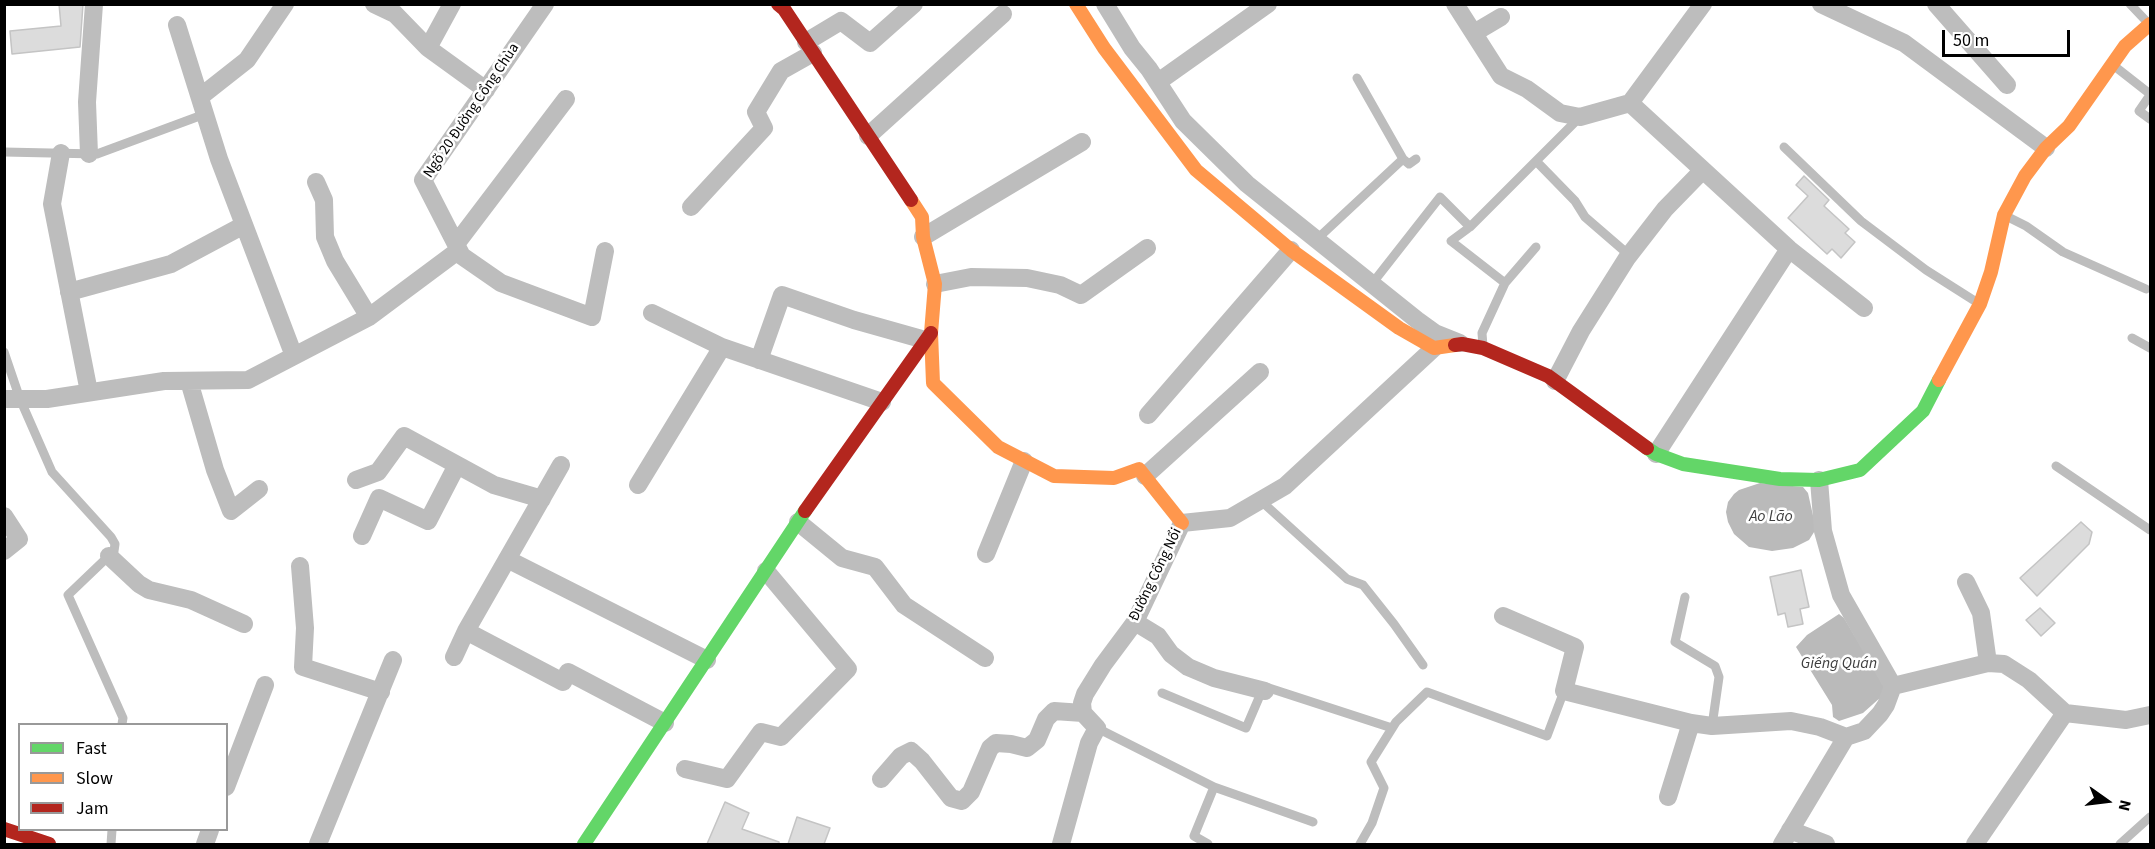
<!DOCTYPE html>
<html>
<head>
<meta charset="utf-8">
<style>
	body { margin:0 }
	#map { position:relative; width:2155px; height:849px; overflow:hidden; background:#fff; font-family:"Source Sans 3",sans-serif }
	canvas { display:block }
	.frame { position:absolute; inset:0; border:6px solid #000; pointer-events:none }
	.legend { position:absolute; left:18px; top:723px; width:210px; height:108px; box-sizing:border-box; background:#fff; border:2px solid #999; margin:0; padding:8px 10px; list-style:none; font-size:18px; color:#000 }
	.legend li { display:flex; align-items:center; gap:12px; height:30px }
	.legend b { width:30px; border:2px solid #999 }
	.north { position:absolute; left:2077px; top:771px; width:60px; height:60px; -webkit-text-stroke:4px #fff; paint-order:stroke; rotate:104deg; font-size:16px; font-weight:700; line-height:24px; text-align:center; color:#000 }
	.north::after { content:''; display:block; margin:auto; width:21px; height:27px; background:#000; clip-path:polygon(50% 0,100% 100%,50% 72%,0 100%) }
	.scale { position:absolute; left:1942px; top:30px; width:128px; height:27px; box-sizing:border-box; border:3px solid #000; border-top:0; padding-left:8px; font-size:18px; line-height:21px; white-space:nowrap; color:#000; -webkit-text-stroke:4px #fff; paint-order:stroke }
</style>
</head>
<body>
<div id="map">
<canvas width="2155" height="849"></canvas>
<div class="frame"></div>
<ul class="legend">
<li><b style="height:8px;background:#63d668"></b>Fast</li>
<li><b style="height:8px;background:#ff974d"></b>Slow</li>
<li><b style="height:8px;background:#b3261e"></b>Jam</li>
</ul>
<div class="north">N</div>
<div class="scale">50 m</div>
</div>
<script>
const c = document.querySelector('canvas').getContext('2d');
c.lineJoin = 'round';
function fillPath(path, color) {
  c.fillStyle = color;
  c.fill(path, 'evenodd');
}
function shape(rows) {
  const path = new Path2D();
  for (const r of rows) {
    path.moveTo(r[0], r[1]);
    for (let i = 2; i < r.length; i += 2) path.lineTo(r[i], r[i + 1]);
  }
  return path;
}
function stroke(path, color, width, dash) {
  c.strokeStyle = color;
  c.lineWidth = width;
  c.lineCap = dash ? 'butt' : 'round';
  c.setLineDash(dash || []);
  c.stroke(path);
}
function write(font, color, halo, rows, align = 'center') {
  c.font = font + ' "Source Sans 3",sans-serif';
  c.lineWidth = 5;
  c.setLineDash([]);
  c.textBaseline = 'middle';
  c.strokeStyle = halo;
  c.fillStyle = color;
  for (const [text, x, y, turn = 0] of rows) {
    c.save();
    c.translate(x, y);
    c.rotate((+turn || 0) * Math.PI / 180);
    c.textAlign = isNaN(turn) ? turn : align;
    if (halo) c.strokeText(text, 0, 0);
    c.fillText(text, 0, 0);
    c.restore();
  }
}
const water = shape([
	[1760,483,1803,487,1808,493,1816,529,1809,540,1793,548,1772,551,1749,547,1734,534,1728,522,1726,512,1728,502,1734,494,1739,490],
	[1839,614,1844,618,1885,687,1881,697,1863,713,1839,721,1833,717,1832,705,1796,647,1807,635]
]);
const building = shape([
	[59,4,83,4,80,47,12,54,10,31,61,26,59,4],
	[1804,176,1829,200,1824,206,1849,229,1845,233,1855,242,1841,258,1832,249,1827,254,1788,218,1808,196,1796,185,1804,176],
	[2081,522,2092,532,2089,544,2037,596,2020,578,2081,522],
	[1801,570,1809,607,1800,609,1803,624,1788,627,1785,613,1778,615,1770,577,1801,570],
	[2040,608,2055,623,2041,636,2026,620,2040,608],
	[725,802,749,813,742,829,779,842,779,844,707,844,725,802],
	[797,817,830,828,824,844,788,844,797,817]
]);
const lane = shape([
	[2130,4,2149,24],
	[2113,65,2150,94],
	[2150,95,2139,111,2150,119],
	[1784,147,1861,221,1926,270,1978,303],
	[4,152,97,154,205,114],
	[1403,159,1409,164,1416,159],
	[1536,161,1575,201,1585,217,1629,255],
	[2006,216,2026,226,2063,252,2146,289],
	[1470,227,1580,117],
	[1316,240,1403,159,1357,78],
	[1371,285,1440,197,1470,227,1451,241,1505,283],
	[2132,338,2150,348],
	[1483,346,1482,333,1505,283,1536,247],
	[4,352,20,399,52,472,111,537,115,544,114,551,68,595,123,718,122,724],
	[2056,466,2150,530],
	[1260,500,1347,579,1363,585,1394,624,1423,665],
	[1685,597,1675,642,1715,666,1719,677,1712,726],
	[1162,693,1246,728,1261,693,1269,688,1392,728],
	[1097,728,1214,787,1313,822],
	[111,844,112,830],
	[1208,844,1194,836,1214,787],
	[1360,844,1372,823,1384,788,1371,762,1396,722,1427,692,1547,736,1564,691],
	[2120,844,2150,817]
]);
const street = shape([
	[374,4,395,14,428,48],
	[452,4,428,48,486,90],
	[545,4,423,180,462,256,501,283,592,317,605,251],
	[1105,4,1132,48,1149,69,1183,121,1247,184,1417,320,1435,333,1460,343],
	[1455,4,1501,76,1527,89,1560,113,1580,117,1630,103,1703,4],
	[1821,4,1904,43,2046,148],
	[1936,4,2007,85],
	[177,25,219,159,294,356],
	[1474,33,1501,17],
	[806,42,841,21,870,43,914,4],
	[1158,82,1268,4],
	[200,97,247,60,285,4],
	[1630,103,1789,249,1864,308],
	[868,136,1003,14],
	[61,153,52,204,89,392],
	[89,154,87,102,94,4],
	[316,182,324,200,325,237,335,261,369,317],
	[691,207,764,128,756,112,781,71,813,53],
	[923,237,1082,142],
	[456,244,566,99],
	[935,284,971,277,1027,278,1060,285,1081,295,1147,248],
	[69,292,171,264,244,225],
	[652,313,722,347],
	[759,360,782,295,854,320,925,340],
	[189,381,215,470,231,511,259,489],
	[1555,381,1581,331,1627,258,1665,209,1702,171],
	[4,399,47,399,164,381,248,380,369,317,459,250],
	[1148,415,1291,250],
	[1656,454,1789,249],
	[1145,476,1260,372],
	[356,480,378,472,404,436,494,485,542,499],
	[638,485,722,347,882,402],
	[4,516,19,539,4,551],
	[798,522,842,558,875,567,904,605,985,658],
	[362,536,379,498,428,521,457,465],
	[986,554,1024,461],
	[109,556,139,584,149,590,191,600,244,624],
	[507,559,707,660],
	[300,566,305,628,303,667,381,692],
	[1966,582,1981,613,1988,663],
	[1503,616,1575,647,1564,691,1691,723,1712,726,1791,721,1820,727,1846,737],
	[1135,622,1158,636,1171,654,1188,667,1214,678,1265,691],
	[466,631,563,682,568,672,665,723],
	[454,657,466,631,561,465],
	[1893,686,1988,663,2004,664,2029,680,2065,713,2126,720,2150,715],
	[685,769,727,779,761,732,781,737,848,669,766,571],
	[881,779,901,756,911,751,922,761,951,798,962,801,971,792,990,748,996,743,1011,744,1027,748,1037,740,1046,719,1054,711,1083,713],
	[226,787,265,685],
	[1668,797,1691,723],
	[1790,830,1826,844],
	[205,844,210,830],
	[318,844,393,660],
	[1061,844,1089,743,1097,728,1083,713,1082,703,1085,694,1103,665,1135,622,1182,523,1230,518,1285,486,1434,348],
	[1782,844,1846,737,1864,731,1880,714,1886,705,1893,686,1841,595,1823,531,1819,480],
	[1975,844,2065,713]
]);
const fast = shape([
	[1647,448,1656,454,1683,464,1780,479,1819,480,1860,470,1923,411,1939,380],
	[584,844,805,511]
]);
const slow = shape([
	[1076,4,1104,48,1196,170,1291,250,1399,328,1434,348,1455,345],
	[911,200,922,217,923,237,935,284,931,333,933,383,998,447,1054,476,1114,478,1139,469,1182,523],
	[1939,380,1980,304,1991,272,2004,215,2025,176,2046,148,2069,126,2125,46,2150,24]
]);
const jam = shape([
	[778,4,784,9,911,200],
	[1455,345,1462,344,1483,348,1548,376,1647,448],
	[805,511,931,333],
	[4,829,49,844]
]);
const streetNames = [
	["Ngõ 20 Đường Cổng Chùa",472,111,-56],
	["Đường Cổng Nổi",1156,575,-64]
];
const waterNames = [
	["Ao Lão",1771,517],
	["Giếng Quán",1839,664]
];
fillPath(water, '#bababa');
fillPath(building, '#dcdcdc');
stroke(building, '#c4c4c4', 1.5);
stroke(lane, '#bdbdbd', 9);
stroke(street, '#bdbdbd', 18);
stroke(fast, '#63d668', 14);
stroke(slow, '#ff974d', 14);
stroke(jam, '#b3261e', 14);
write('15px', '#000', '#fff', streetNames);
write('italic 16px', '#3e3e3e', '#fff', waterNames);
</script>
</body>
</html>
